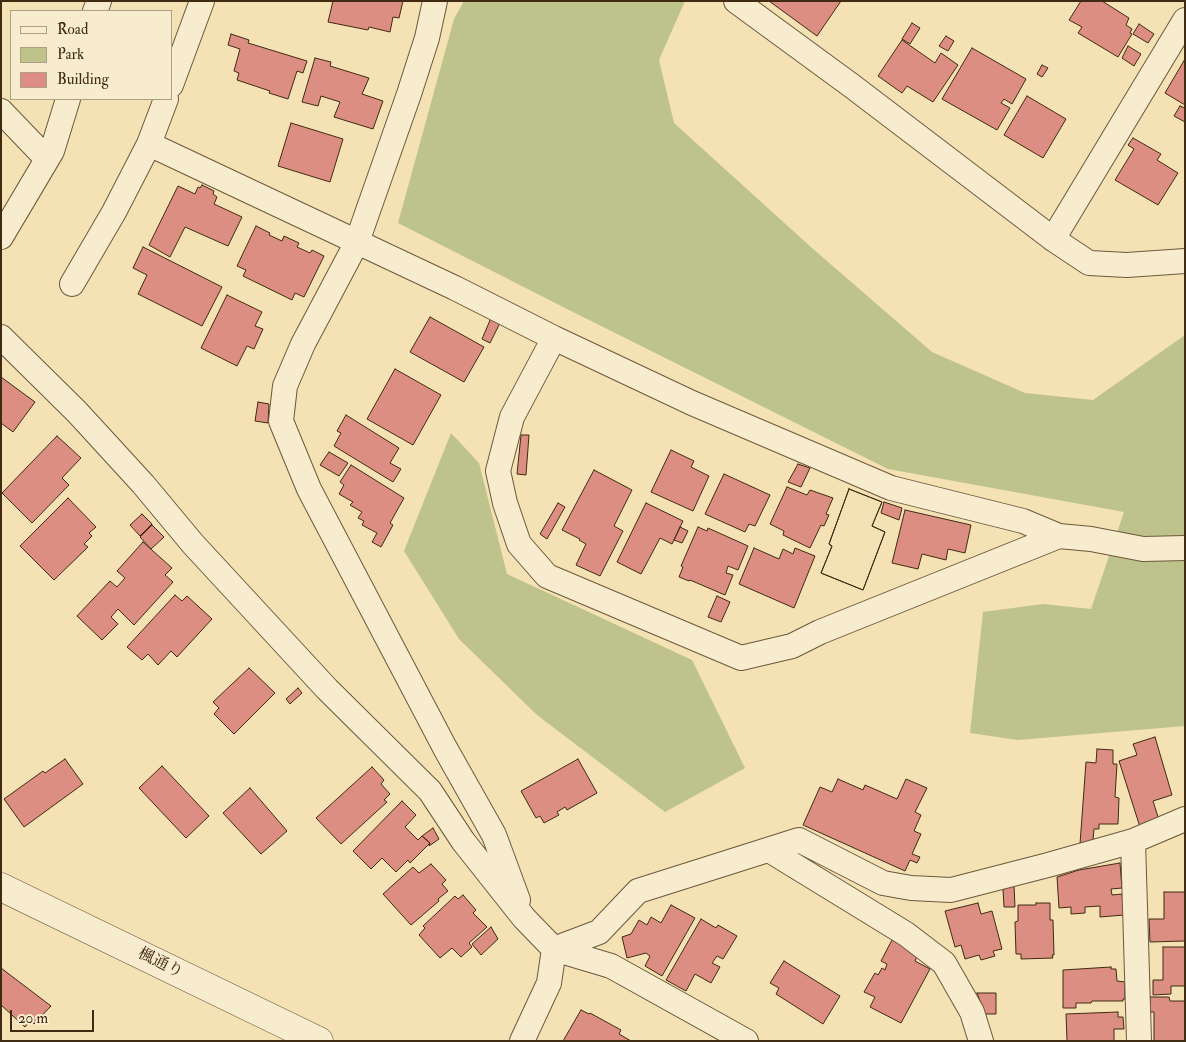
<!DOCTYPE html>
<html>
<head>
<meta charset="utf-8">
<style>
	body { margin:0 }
	#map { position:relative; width:1186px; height:1042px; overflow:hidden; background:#f4e2b5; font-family:"IM FELL Double Pica",serif }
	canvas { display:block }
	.frame { position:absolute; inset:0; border:2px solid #402a11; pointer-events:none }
	.legend { position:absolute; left:10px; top:10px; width:162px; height:90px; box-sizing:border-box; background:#f8eccf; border:1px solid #ae9e83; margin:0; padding:6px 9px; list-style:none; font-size:15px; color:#402a11 }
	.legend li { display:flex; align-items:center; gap:10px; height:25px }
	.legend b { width:25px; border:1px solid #ae9e83 }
	.scale { position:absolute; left:10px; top:1010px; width:84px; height:22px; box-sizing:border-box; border:2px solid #402a11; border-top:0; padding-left:6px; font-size:15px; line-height:18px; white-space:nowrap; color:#402a11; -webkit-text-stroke:4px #f8eccf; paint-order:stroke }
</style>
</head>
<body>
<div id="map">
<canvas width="1186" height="1042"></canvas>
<div class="frame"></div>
<ul class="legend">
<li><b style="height:6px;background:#f8eccf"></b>Road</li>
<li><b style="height:14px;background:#bec28b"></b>Park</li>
<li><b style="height:14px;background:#db8e81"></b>Building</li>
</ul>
<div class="scale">20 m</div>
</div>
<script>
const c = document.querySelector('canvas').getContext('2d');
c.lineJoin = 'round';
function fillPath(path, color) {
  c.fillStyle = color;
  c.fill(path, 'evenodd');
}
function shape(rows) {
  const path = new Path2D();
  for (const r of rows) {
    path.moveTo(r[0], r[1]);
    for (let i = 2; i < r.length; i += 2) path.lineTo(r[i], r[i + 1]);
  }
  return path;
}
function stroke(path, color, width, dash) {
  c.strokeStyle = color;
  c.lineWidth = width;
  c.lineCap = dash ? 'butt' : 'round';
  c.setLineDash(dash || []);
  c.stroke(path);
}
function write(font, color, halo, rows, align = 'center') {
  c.font = font + ' "IM FELL Double Pica","Noto Serif JP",serif';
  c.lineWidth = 5;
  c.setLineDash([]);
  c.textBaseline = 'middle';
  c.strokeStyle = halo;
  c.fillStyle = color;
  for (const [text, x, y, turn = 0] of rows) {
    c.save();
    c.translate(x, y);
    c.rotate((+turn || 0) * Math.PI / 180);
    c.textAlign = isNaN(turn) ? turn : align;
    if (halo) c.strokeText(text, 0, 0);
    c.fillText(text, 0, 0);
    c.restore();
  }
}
const green = shape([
	[464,1,685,1,659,60,674,123,812,248,932,352,1025,393,1093,400,1185,335,1185,726,1018,740,970,733,983,612,1043,604,1091,609,1124,512,888,469,569,310,398,223,454,19],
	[451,433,479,463,507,574,692,660,745,768,665,812,537,715,459,639,404,551]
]);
const building = shape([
	[333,1,403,1,399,18,393,17,390,32,369,27,368,30,328,22,333,1],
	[769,1,841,1,817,36,769,1],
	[1081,1,1102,1,1129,18,1126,25,1132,29,1130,33,1132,34,1118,57,1078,33,1082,27,1069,20,1081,1],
	[912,23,920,28,910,44,902,39,912,23],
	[1139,24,1154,34,1148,43,1133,34,1139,24],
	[231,34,249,40,248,43,307,61,303,73,297,71,288,99,269,93,270,91,237,80,239,73,234,71,240,49,228,45,231,34],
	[946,36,954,41,948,51,939,46,946,36],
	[902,40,935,63,941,53,958,65,933,102,907,86,902,93,878,76,902,40],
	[1128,46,1141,54,1134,66,1122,58,1128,46],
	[972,48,1026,79,1012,104,1004,99,1001,103,1010,108,997,130,942,99,972,48],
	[315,58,331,62,330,66,369,78,362,94,383,101,373,129,334,117,340,102,321,96,318,106,302,102,315,58],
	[1185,59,1185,105,1165,93,1185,59],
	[1042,65,1048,68,1042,77,1037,74,1042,65],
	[1027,96,1066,119,1043,158,1004,135,1027,96],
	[1180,106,1185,108,1185,122,1174,116,1180,106],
	[291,123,343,139,330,182,278,166,291,123],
	[1133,138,1161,154,1157,160,1178,173,1158,205,1115,180,1134,149,1128,145,1133,138],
	[202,185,214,191,213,194,217,197,214,204,242,217,228,246,185,227,170,257,149,245,178,186,195,194,198,187,200,188,202,185],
	[256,226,270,233,269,235,282,241,284,236,299,243,297,247,310,253,312,250,324,256,304,297,295,293,292,300,243,276,246,270,237,266,256,226],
	[143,247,222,287,202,326,138,294,147,275,133,268,143,247],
	[227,295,262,312,255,326,263,329,254,349,247,346,237,366,201,348,227,295],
	[430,317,484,347,464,382,410,352,430,317],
	[491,318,500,323,490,343,482,339,491,318],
	[395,369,441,395,413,445,367,419,395,369],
	[1,377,35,402,13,432,1,423,1,377],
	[258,402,269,404,268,423,255,421,258,402],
	[346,415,399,448,390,463,401,469,393,482,334,446,341,433,337,431,346,415],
	[521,435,529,435,526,475,517,474,521,435],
	[57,436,81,458,62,478,69,485,32,523,2,493,57,436],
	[671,450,694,461,691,467,709,476,693,511,651,492,671,450],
	[329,452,348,463,339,476,320,465,329,452],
	[798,464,810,468,801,487,788,482,798,464],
	[351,465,404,498,390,523,393,525,381,547,372,542,377,533,362,525,364,521,358,518,362,512,350,505,353,502,339,494,344,485,340,482,351,465],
	[594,470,632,490,614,526,623,531,600,576,576,565,586,544,579,540,580,539,562,530,594,470],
	[724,474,770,495,755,526,749,524,745,532,705,514,724,474],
	[787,487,807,495,810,490,833,498,826,514,829,515,824,526,821,525,810,548,783,535,784,531,770,524,787,487],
	[849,489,882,502,872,526,885,532,863,590,821,573,832,546,829,544,849,489],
	[849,489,882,502,872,526,885,532,863,590,821,573,832,546,829,544,849,489],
	[68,498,96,527,89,533,92,536,84,544,88,547,54,580,20,546,68,498],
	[884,502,902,508,899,520,881,513,884,502],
	[558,503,565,507,547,539,540,534,558,503],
	[646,503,683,521,672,544,660,538,641,574,617,562,646,503],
	[905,510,971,525,965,553,948,549,946,560,922,554,918,569,892,563,905,510],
	[142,514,152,524,140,536,130,525,142,514],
	[152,525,164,537,151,549,140,537,152,525],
	[680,527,688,531,682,543,674,540,680,527],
	[698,527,707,531,708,528,748,546,738,570,728,566,726,573,733,575,725,595,690,580,689,581,679,577,683,567,681,566,698,527],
	[143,542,172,568,165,575,173,582,134,625,118,609,111,617,118,624,102,640,77,616,110,581,117,587,125,578,117,571,143,542],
	[754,548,779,559,783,549,793,554,795,548,815,556,794,608,739,584,754,548],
	[175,595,182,601,187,596,212,619,177,657,171,651,158,665,148,654,142,660,127,647,175,595],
	[717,596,730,602,721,622,708,617,717,596],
	[249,668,275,693,234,734,214,714,219,708,213,702,249,668],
	[298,688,302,693,290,704,286,699,298,688],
	[1155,737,1172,795,1153,801,1159,820,1140,827,1119,761,1137,755,1133,744,1155,737],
	[1097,749,1113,750,1113,764,1117,764,1115,797,1119,798,1118,824,1099,824,1099,829,1094,829,1093,840,1080,844,1086,762,1096,763,1097,749],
	[65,759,83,784,24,827,4,799,43,771,45,773,65,759],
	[578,759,597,793,567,810,565,807,557,812,559,815,544,823,540,816,536,818,521,791,578,759],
	[162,766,209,816,186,838,139,788,162,766],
	[372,767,384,780,381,784,390,794,384,800,387,802,341,844,316,818,372,767],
	[838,779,863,790,865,785,897,799,906,779,927,788,915,812,921,815,914,831,921,834,912,854,920,857,917,863,910,860,905,871,803,825,820,787,832,792,838,779],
	[250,788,287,831,261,854,223,813,250,788],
	[402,801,416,815,405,827,418,840,422,836,430,843,410,863,408,860,396,872,382,858,371,869,353,851,402,801],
	[433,828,439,839,429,846,430,843,422,836,433,828],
	[1120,863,1122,888,1111,889,1112,895,1122,894,1124,915,1100,917,1100,906,1085,907,1085,913,1071,914,1071,907,1059,908,1057,877,1079,870,1120,863],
	[431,864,446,880,442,884,448,891,438,899,439,901,411,925,383,894,413,867,419,873,431,864],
	[1014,885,1015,907,1004,907,1003,889,1014,885],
	[1164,892,1185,892,1185,941,1150,942,1149,919,1164,919,1164,892],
	[463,895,476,910,473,913,487,927,469,943,472,947,461,957,452,948,440,958,419,935,425,928,423,926,455,896,458,899,463,895],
	[978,903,981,914,992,911,1002,949,993,951,995,956,981,960,979,955,965,959,961,945,955,947,945,911,978,903],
	[1036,903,1050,903,1050,920,1053,920,1054,955,1052,955,1053,958,1021,959,1021,954,1016,954,1015,922,1018,921,1018,905,1036,905,1036,903],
	[671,905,695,918,662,976,645,966,650,956,646,953,627,958,622,937,631,934,639,920,647,925,651,917,661,923,671,905],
	[701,919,716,928,718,925,737,936,723,959,717,956,712,963,720,967,711,983,695,974,686,991,666,980,701,919],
	[491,927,498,939,481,955,472,944,491,927],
	[892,940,918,954,915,961,930,969,901,1023,870,1007,875,997,864,992,875,973,878,975,882,968,885,970,887,964,881,961,892,940],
	[1163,947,1185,947,1185,986,1171,986,1171,994,1153,995,1153,980,1163,980,1163,947],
	[784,961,840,996,823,1024,776,994,779,988,770,983,784,961],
	[1111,967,1111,969,1116,969,1117,981,1125,982,1125,999,1123,999,1123,1001,1092,1001,1091,1003,1076,1003,1076,1008,1063,1008,1063,970,1111,967],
	[1,968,51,1006,34,1024,31,1020,25,1027,1,1005,1,968],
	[977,993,996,993,996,1014,985,1014,977,993],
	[1150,997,1169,997,1170,1001,1185,1001,1185,1041,1154,1041,1154,1012,1150,1012,1150,997],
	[581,1010,589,1014,590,1013,621,1030,619,1034,631,1041,563,1041,581,1010],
	[1118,1012,1118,1017,1123,1017,1124,1029,1114,1029,1114,1041,1067,1041,1066,1014,1118,1012]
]);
const minor = shape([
	[435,1,427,38,409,94,357,242,303,344,285,386,281,421,309,489,445,748,494,835,518,900],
	[736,1,852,86,1053,239,1089,263,1127,265,1185,261],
	[95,11,99,1],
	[171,85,202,1],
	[1,111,47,159],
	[149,144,455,288,554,338,692,403,891,488,1023,521,1059,536,1091,539,1143,549,1185,548],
	[1,237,52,151,68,99],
	[1053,239,1185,20],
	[72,284,114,212,149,144,166,99],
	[1,337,77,412,143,484,193,544,327,689,430,791,463,841,524,918,554,949,611,966,746,1041],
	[554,338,512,417,498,471,505,503,519,544,547,576,741,658,792,646,820,632,1059,536],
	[1133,841,1139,1041],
	[769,850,906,934,944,963,972,1012,981,1041],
	[554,949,599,932,638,891,799,840,883,883,911,888,951,890,1048,865,1133,841,1185,819],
	[522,1041,549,983,554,949]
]);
const tertiary = shape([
	[1,887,319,1041]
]);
const streetNames = [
	["楓通り",160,964,26]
];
fillPath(green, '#bec28b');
fillPath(building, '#db8e81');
stroke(building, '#402a11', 1);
stroke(minor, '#6d583a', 26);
stroke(tertiary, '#6d583a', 29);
stroke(minor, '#f8eccf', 24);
stroke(tertiary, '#f8eccf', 28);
write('16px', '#402a11', '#f8eccf', streetNames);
</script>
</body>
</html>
